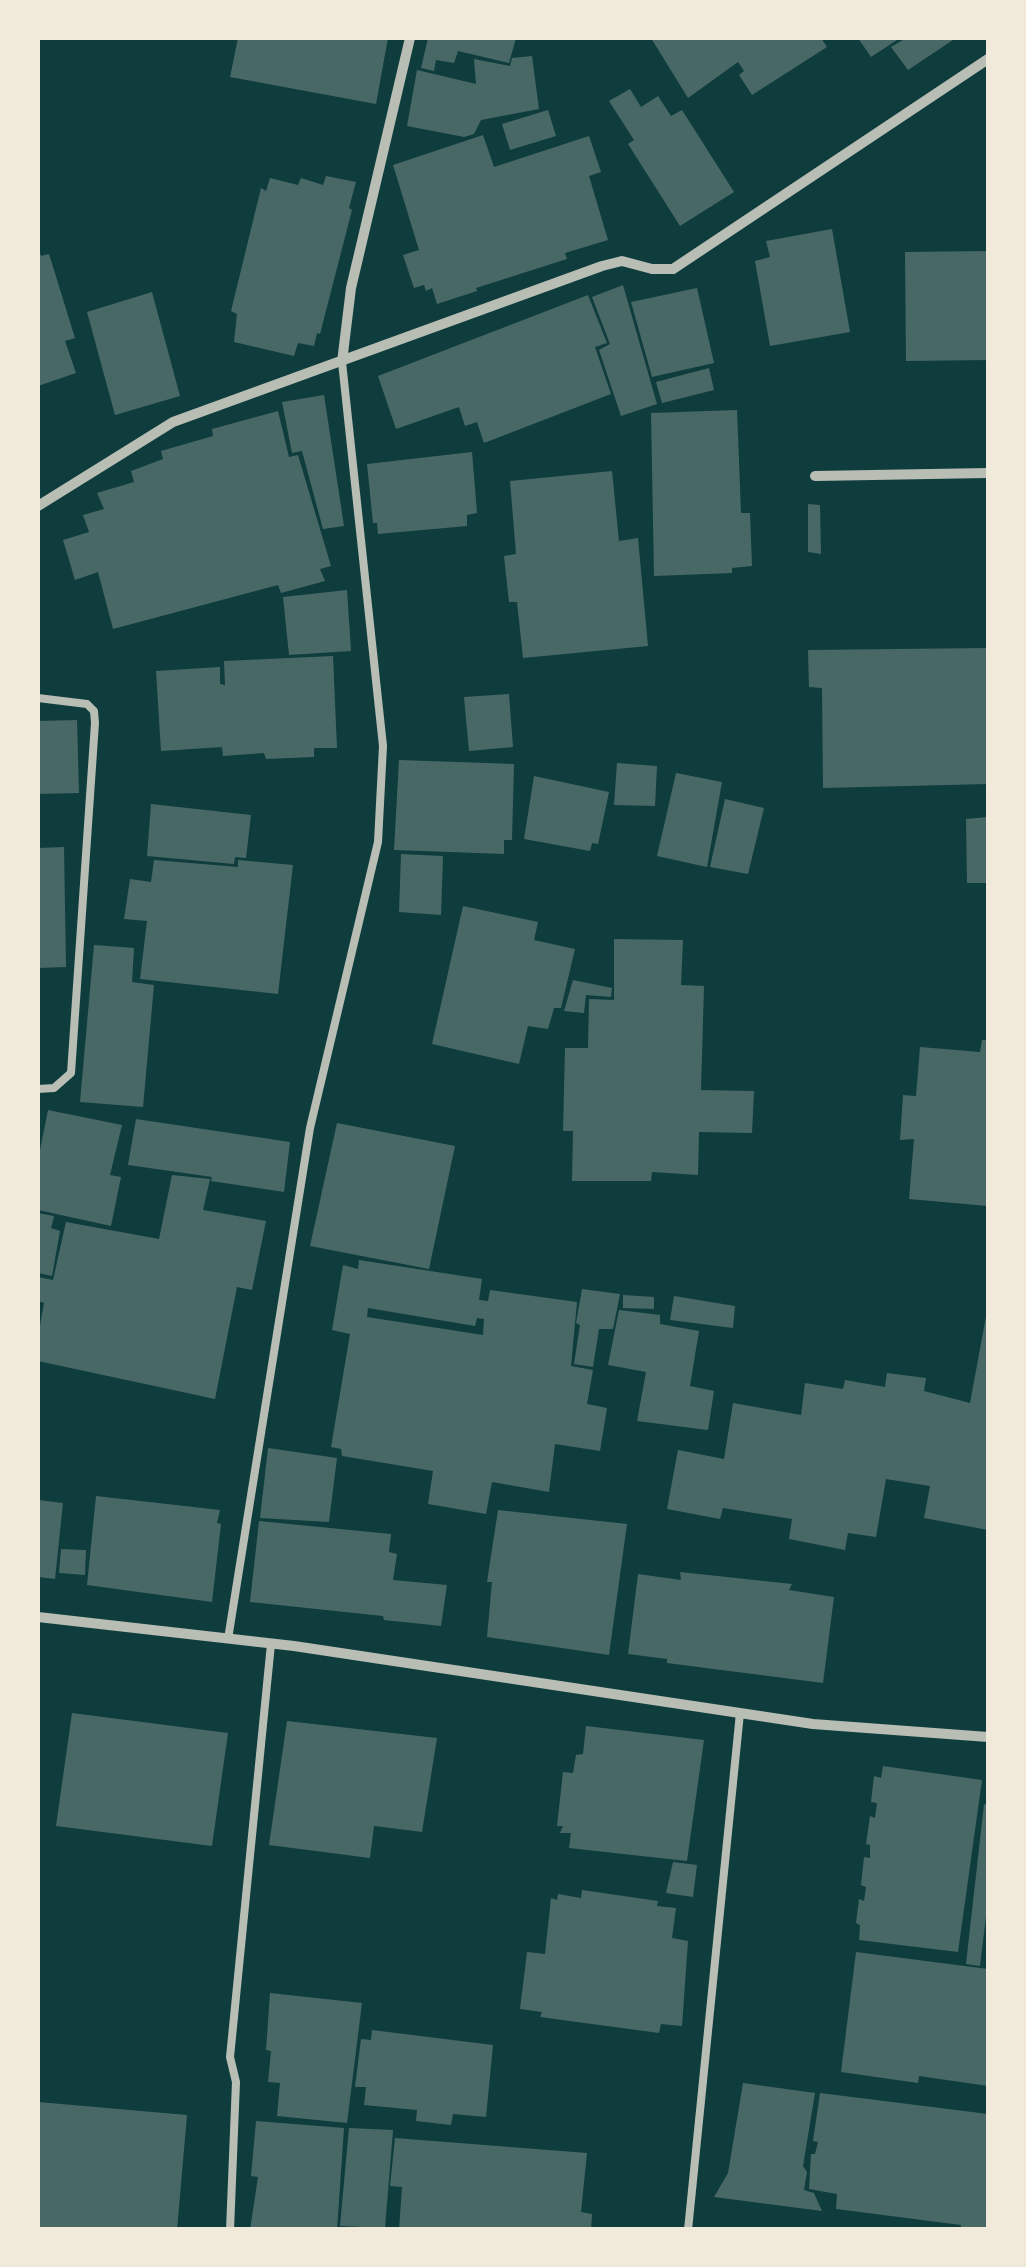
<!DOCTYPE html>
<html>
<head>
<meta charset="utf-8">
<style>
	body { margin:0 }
	#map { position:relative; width:1026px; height:2267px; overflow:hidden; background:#0f3d3e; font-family:Manrope,sans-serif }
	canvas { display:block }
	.frame { position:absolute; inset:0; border:40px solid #f1e9da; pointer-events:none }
</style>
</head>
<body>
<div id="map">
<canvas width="1026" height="2267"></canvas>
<div class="frame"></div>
</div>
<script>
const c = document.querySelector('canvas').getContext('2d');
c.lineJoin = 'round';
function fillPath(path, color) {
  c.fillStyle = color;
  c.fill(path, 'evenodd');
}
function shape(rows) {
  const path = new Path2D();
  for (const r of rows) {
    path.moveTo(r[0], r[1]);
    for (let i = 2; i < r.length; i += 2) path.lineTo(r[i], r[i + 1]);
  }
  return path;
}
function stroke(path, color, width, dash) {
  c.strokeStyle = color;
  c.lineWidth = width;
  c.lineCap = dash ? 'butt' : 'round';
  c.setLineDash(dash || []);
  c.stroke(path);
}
const building = shape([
	[238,38,388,38,376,104,230,77],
	[428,38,516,38,509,63,458,51,454,63,436,60,434,71,421,68],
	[651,38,821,38,827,47,752,95,739,75,744,71,738,62,688,98],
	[858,38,900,38,871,57],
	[906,38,956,38,908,70,891,47],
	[532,56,539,109,481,120,474,134,464,137,407,126,417,70,476,84,474,59,510,66,512,58],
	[630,89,641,107,658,96,671,116,682,110,734,192,680,226,628,144,634,140,609,101],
	[548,110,556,136,510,150,502,124],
	[483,135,494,167,589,136,601,172,589,176,608,240,565,253,567,259,476,288,477,291,437,304,432,288,426,291,424,285,414,288,403,255,419,250,393,165],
	[326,176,356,182,349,208,352,210,320,334,317,333,314,346,298,343,294,356,234,342,237,314,231,311,261,188,266,191,270,178,298,185,301,178,323,185],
	[832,229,850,332,770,346,755,261,770,257,766,241],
	[38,247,41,256,49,254,75,338,65,341,76,373,38,386],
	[988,251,988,360,906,361,905,252],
	[623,285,657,404,621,416,599,350,610,344,592,297],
	[697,288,714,363,652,377,631,302],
	[152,292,180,396,115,415,87,312],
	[588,295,607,343,595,347,611,394,484,443,477,422,465,426,459,407,396,429,378,376],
	[709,368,714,390,662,403,656,382],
	[324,395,344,526,323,529,302,451,292,453,282,402],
	[737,410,741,513,750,513,752,566,732,568,732,573,654,576,651,413],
	[278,411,289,457,298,455,331,566,320,569,325,581,281,593,278,585,113,629,98,572,75,580,63,540,89,532,83,515,104,509,97,493,134,482,131,471,163,459,161,451,213,436,212,429],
	[472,452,477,513,467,515,467,526,378,534,377,523,373,523,367,464],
	[612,471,619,541,638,538,648,646,523,658,517,602,509,602,504,556,516,554,510,481],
	[808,504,820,505,821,554,808,552],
	[347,590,351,651,289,655,283,597],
	[988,648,988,784,823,788,822,688,809,687,808,650],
	[333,656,337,748,314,748,314,757,266,759,264,753,223,756,222,747,161,751,156,671,220,667,220,684,225,685,224,661],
	[509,694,513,747,469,751,464,697],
	[77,720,79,793,38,794,38,721],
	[399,760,514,764,512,840,504,840,504,854,394,850],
	[617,763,657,766,655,806,614,805],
	[676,773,722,782,707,867,657,856],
	[534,776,609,792,598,844,592,843,590,851,524,839],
	[725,799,764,808,748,874,710,867],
	[151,804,251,815,246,858,235,857,234,864,147,856],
	[988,817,988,883,967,883,966,819],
	[64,847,66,967,38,968,38,848],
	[401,854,443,856,441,915,399,912],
	[154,860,238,867,238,860,293,865,278,994,140,979,147,921,124,919,130,879,151,882],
	[463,906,538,922,534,940,575,949,561,1008,554,1008,548,1029,528,1026,519,1064,432,1044],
	[614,939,683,940,681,985,704,986,701,1090,754,1091,752,1133,699,1132,698,1175,652,1172,651,1181,572,1181,573,1131,563,1131,565,1048,588,1048,589,999,614,1000],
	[94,945,134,948,132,982,154,985,143,1107,80,1102],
	[573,980,612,988,611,997,586,995,584,1013,564,1011],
	[982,1040,988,1040,988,1206,909,1199,914,1139,900,1140,903,1095,916,1096,920,1047,980,1052],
	[48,1110,122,1125,110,1175,121,1177,111,1226,38,1210,38,1160],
	[136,1119,290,1142,284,1192,211,1181,212,1177,128,1165],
	[337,1123,455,1146,429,1269,310,1246],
	[172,1175,210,1179,203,1210,266,1221,252,1290,237,1287,215,1399,38,1361,38,1337,44,1303,38,1301,38,1277,53,1280,66,1222,159,1239],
	[38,1213,54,1216,51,1228,60,1231,52,1276,38,1273],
	[359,1260,482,1279,479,1300,488,1301,490,1290,577,1302,571,1366,593,1370,587,1404,607,1408,600,1451,555,1444,549,1492,492,1482,486,1514,428,1504,433,1471,342,1456,341,1449,331,1447,350,1334,332,1330,343,1265,358,1269],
	[368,1308,475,1326,477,1318,484,1319,483,1335,367,1317],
	[582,1289,620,1294,613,1329,599,1329,593,1367,574,1364,580,1325,576,1323],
	[623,1295,654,1297,654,1309,623,1308],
	[674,1296,735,1306,733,1328,670,1320],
	[619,1310,660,1315,660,1324,699,1331,690,1386,714,1391,708,1430,637,1421,646,1372,608,1365],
	[987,1311,988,1530,924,1518,930,1486,886,1479,876,1537,848,1533,845,1550,789,1539,792,1519,723,1508,720,1519,667,1509,678,1450,724,1459,733,1403,801,1415,805,1383,843,1389,845,1380,885,1387,887,1373,926,1378,924,1391,970,1403],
	[268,1448,337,1458,329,1522,260,1518],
	[96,1496,220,1510,217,1523,221,1524,212,1602,87,1585],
	[38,1500,63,1503,55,1579,38,1577],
	[498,1510,627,1524,609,1655,487,1637,492,1582,487,1582],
	[259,1521,391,1534,389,1552,397,1554,393,1580,447,1585,441,1626,384,1620,383,1616,250,1602],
	[61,1549,86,1550,85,1575,59,1573],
	[680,1572,792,1584,789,1590,834,1597,823,1683,667,1663,667,1659,628,1654,638,1574,681,1580],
	[72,1713,228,1733,212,1846,56,1826],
	[287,1721,437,1738,422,1832,374,1826,370,1858,269,1845],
	[586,1726,704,1740,687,1861,569,1848,571,1833,560,1833,563,1826,557,1826,563,1772,573,1773,576,1755,583,1754],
	[883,1766,982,1780,958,1952,859,1940,860,1925,856,1923,859,1899,864,1901,866,1887,861,1885,864,1857,870,1858,870,1845,866,1844,870,1816,875,1818,877,1803,871,1802,874,1776,881,1778],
	[984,1804,988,1805,988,1900,980,1966,966,1964],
	[673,1862,697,1865,693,1897,666,1893],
	[582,1890,658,1901,657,1906,676,1908,672,1938,688,1941,682,2026,661,2024,659,2033,540,2017,542,2012,520,2009,527,1952,545,1954,551,1898,557,1900,558,1894,581,1898],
	[856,1952,988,1969,988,2086,919,2076,918,2083,841,2072],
	[270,1993,362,2003,347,2123,277,2116,280,2083,268,2082,271,2051,266,2050],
	[372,2030,493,2045,486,2117,453,2114,451,2125,416,2121,417,2110,364,2105,366,2087,355,2087,361,2039,371,2040],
	[743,2083,815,2093,803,2166,807,2172,804,2190,814,2193,822,2211,714,2197,728,2173],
	[820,2093,988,2114,988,2230,960,2230,961,2225,836,2209,837,2194,809,2189,811,2154,815,2154,818,2142,813,2141],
	[38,2102,187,2115,177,2230,38,2227],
	[256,2121,344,2128,337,2230,250,2230,258,2177,251,2176],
	[349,2128,393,2130,385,2228,340,2226],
	[395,2138,587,2153,581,2212,592,2214,591,2230,399,2230,402,2187,390,2186]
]);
const service = shape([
	[38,698,87,704,94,711,95,723,71,1073,54,1088,38,1089],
	[228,1639,310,1128,378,842,383,746,342,362],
	[230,2230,236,2082,230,2057,271,1644],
	[688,2230,740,1713]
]);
const minor = shape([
	[342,362,351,288,410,38],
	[815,476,988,473],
	[38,506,173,422,602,266,622,261,652,269,673,269,988,59],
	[38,1617,294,1646,813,1724,988,1737]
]);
fillPath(building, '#486865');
stroke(service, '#b8beb3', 8);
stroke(minor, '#b8beb3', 10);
</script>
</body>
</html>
